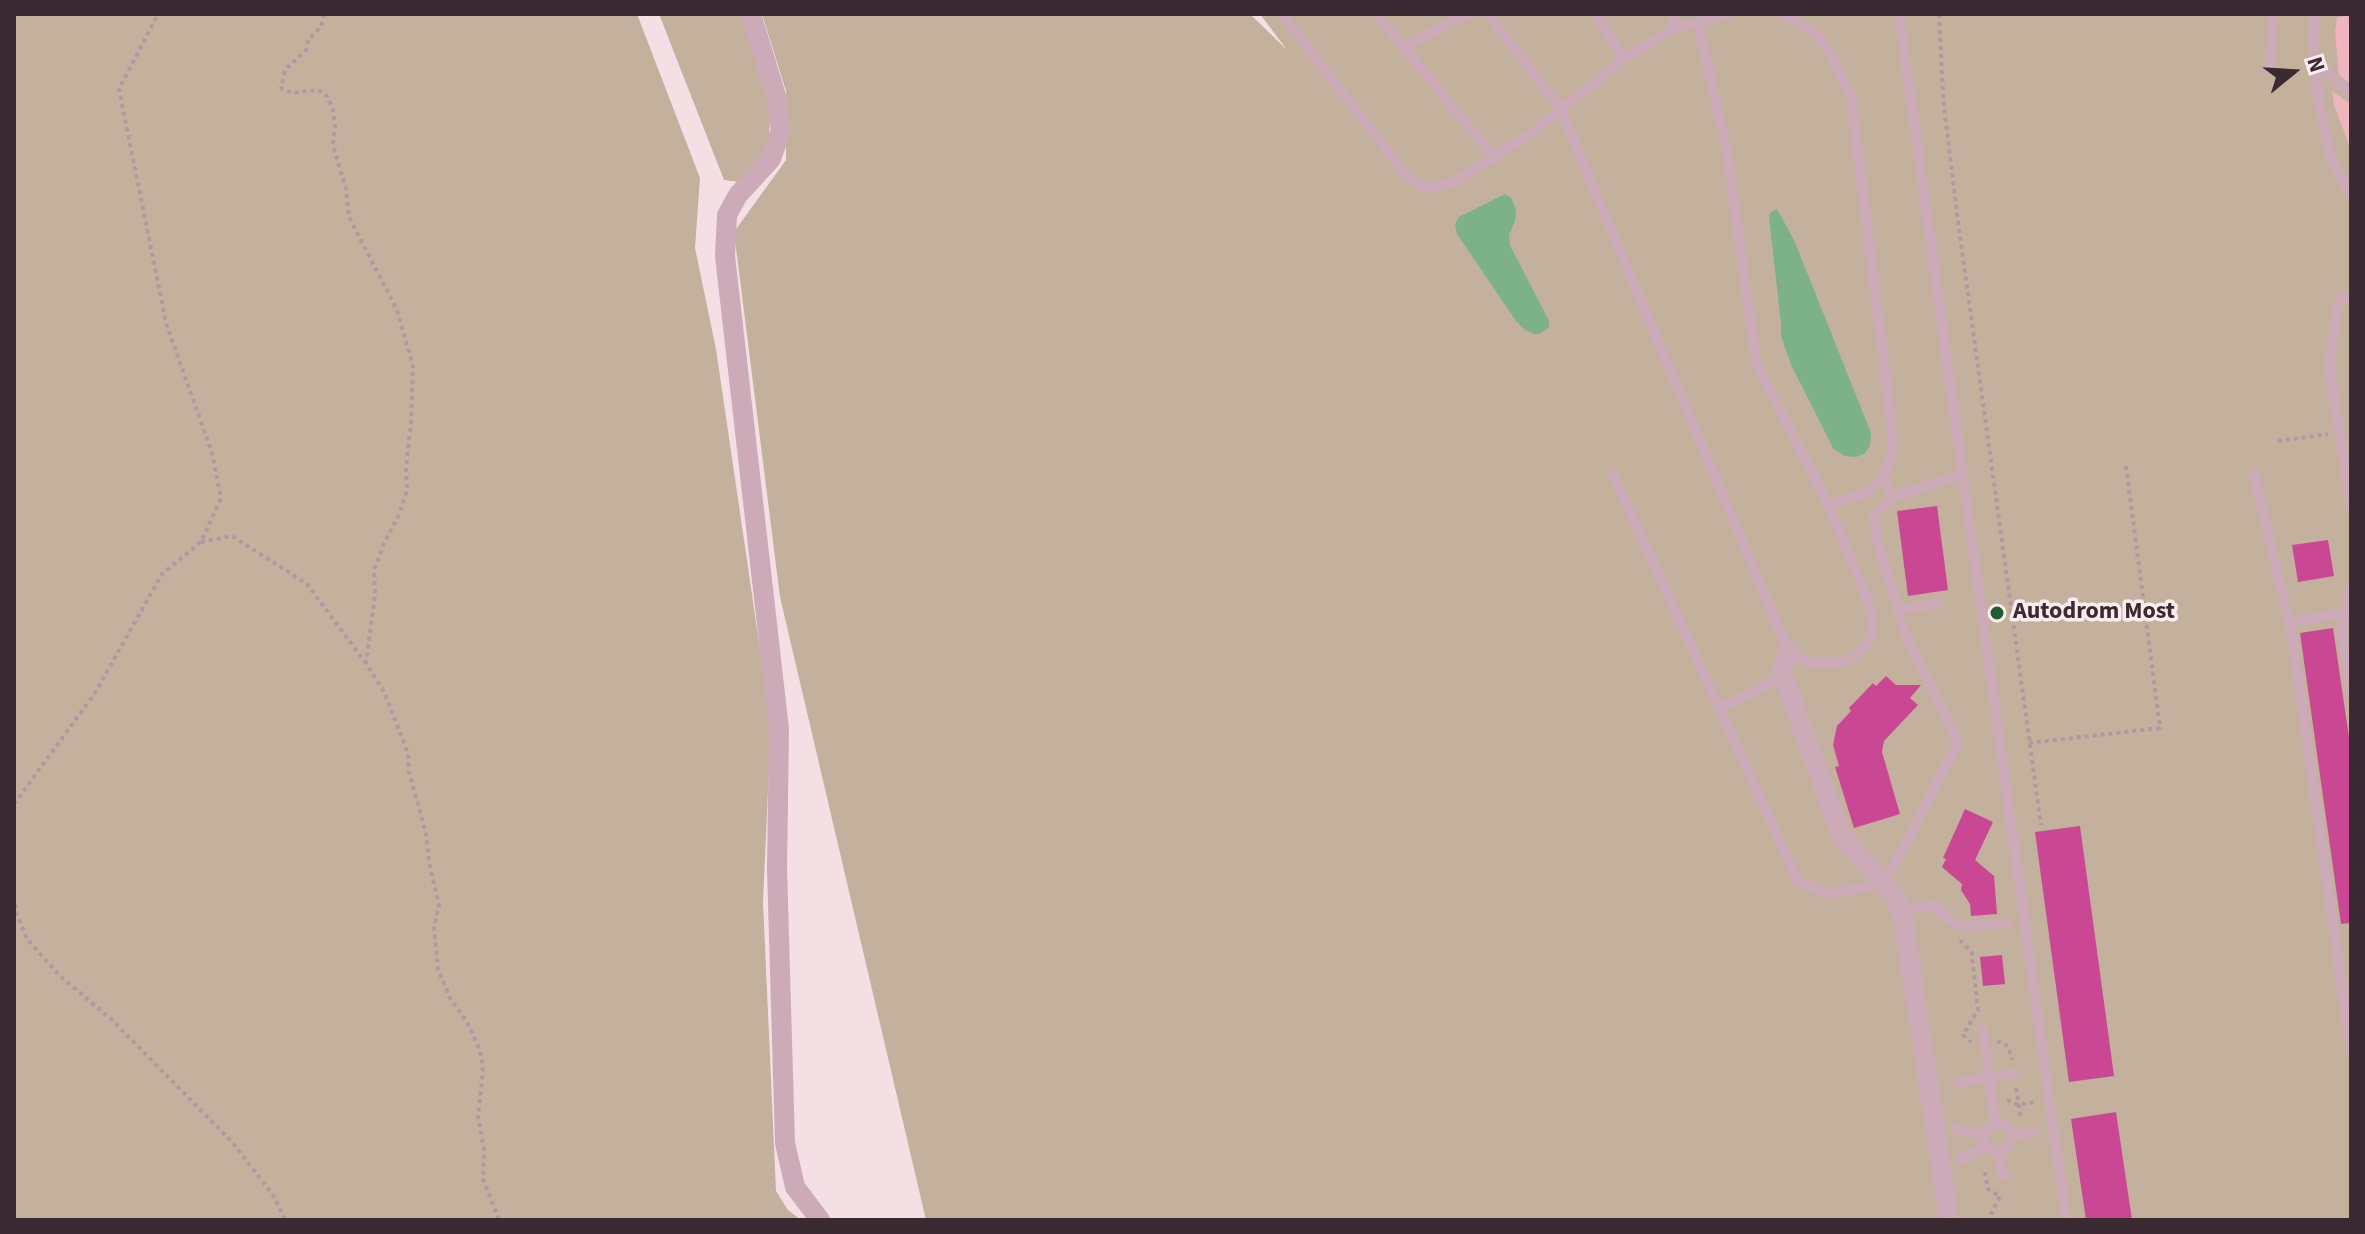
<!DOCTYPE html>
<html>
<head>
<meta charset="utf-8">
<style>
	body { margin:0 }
	#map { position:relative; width:2365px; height:1234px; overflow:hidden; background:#f4dfe5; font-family:"Source Sans 3",sans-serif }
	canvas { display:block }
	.frame { position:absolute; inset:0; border:16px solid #3a2a32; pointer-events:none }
	.north { position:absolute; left:2253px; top:32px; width:80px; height:80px; -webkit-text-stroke:6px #fbecf0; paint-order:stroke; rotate:72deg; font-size:22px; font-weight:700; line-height:32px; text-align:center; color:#3a2a32 }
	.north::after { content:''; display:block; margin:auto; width:28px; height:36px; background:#3a2a32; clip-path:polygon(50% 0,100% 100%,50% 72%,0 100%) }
</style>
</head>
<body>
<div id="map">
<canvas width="2365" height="1234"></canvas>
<div class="frame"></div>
<div class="north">N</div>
</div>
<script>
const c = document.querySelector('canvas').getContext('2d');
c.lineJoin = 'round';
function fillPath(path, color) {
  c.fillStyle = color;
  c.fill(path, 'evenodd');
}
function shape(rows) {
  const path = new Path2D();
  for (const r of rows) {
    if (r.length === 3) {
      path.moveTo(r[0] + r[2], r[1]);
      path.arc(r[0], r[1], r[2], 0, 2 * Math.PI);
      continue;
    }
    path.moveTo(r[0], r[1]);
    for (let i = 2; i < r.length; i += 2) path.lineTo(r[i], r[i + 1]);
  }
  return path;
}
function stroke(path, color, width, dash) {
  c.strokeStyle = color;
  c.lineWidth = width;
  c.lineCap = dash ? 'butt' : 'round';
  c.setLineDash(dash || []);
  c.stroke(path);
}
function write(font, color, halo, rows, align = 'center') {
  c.font = font + ' "Source Sans 3",sans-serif';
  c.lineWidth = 7;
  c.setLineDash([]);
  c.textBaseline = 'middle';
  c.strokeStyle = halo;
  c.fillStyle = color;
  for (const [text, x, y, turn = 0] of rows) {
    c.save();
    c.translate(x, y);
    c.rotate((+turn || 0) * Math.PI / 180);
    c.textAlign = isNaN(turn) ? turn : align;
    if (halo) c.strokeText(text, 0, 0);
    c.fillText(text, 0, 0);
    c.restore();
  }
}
const green = shape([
	[14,14,637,14,700,178,695,248,716,349,771,724,763,902,776,1191,788,1210,801,1220,14,1220],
	[659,14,743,14,771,104,768,153,740,182,724,180],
	[762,14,1250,14,1287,50,1260,14,2351,14,2351,1220,926,1220,780,597,734,232,786,160,786,91]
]);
const sand = shape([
	[2345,16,2351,17,2351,84,2339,75,2335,31,2337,17],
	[2332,91,2351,104,2351,150,2334,105]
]);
const water = shape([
	[1505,194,1511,198,1516,209,1515,221,1509,235,1510,245,1549,321,1549,327,1540,334,1534,334,1525,330,1516,321,1457,234,1455,224,1459,217],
	[1777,209,1794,240,1871,433,1870,446,1864,454,1856,457,1844,456,1833,448,1792,367,1781,336,1781,324,1769,217,1771,212]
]);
const building = shape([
	[1937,506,1948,590,1908,596,1897,511],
	[2328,540,2334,576,2298,582,2292,545],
	[2333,628,2351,751,2351,923,2341,924,2300,633],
	[1886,676,1896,685,1921,685,1910,698,1918,705,1884,741,1882,752,1900,814,1854,828,1835,767,1839,766,1833,745,1837,726,1851,711,1849,708,1873,683,1876,686],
	[1965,809,1993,822,1975,860,1994,876,1997,914,1971,916,1970,904,1961,890,1962,884,1942,867,1946,859,1943,858],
	[2080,826,2114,1076,2069,1082,2035,832],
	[2002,955,2005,984,1983,986,1980,957],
	[2116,1112,2132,1220,2086,1220,2071,1119]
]);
const path = shape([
	[324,14,321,27,308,40,306,50,285,70,281,88,292,93,318,90,327,96,333,110,335,127,333,145,346,189,349,217,397,310,413,366,411,423,406,468,407,490,399,515,384,543,374,570,375,594,366,663,384,692,408,753,409,772,426,834,429,862,439,905,434,928,438,969,450,998,467,1022,480,1050,483,1071,478,1117,484,1149,483,1179,499,1220],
	[1939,14,1943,97,1957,214,2041,825],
	[2278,441,2328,434],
	[201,542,232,536,307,584,365,662],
	[2029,743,2160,728,2126,466],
	[14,804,95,693,162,574,201,542,221,498,212,453,166,323,119,89,158,14],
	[14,896,16,912,27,939,60,976,112,1020,232,1142,273,1195,285,1220],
	[1960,940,1972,953,1973,965,1978,1010,1963,1035,1971,1042],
	[1997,1041,2008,1046,2012,1060],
	[2016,1088,2021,1119],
	[2007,1100,2018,1105,2037,1102],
	[1985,1172,1988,1189,2000,1196,1988,1220]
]);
const service = shape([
	[1282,14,1402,170,1419,185,1433,188,1454,182,1531,133,1624,59,1672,29,1675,14],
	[1376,14,1495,158],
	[1488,14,1560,108,1788,650,1804,660,1816,663,1842,662,1853,657,1865,648,1871,636,1873,626,1872,617,1867,598,1829,506,1756,362,1727,151,1698,22],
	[1596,14,1624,59],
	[1781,14,1795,20,1817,34,1833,59,1851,97,1891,421,1892,451,1884,476,1867,492,1829,506],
	[1899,14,2066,1220],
	[2315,14,2313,42,2319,102,2331,159,2351,196],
	[1672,29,1729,14],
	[1403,48,1456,19,1474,14],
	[2315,61,2351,94],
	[2269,72,2274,14],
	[2351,300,2343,297,2338,302,2329,364,2351,509],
	[2254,473,2292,635,2351,1052],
	[1613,474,1798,881,1828,894,1885,883,1958,742,1906,635,1898,610],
	[1884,476,1891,498],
	[2351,585,2342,632,2351,695],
	[1939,603,1898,610,1877,540,1874,516,1891,498,1963,474],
	[2289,622,2345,613],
	[1719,708,1764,687,1782,672],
	[1901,911,1936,905,1944,916,1956,924,1967,926,2007,923],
	[1983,1030,1995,1124],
	[1959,1082,2014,1074],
	[1998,1138,14],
	[1956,1129,1984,1135],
	[2012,1136,2034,1132],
	[1999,1152,2002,1172,2005,1177],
	[1960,1160,1986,1146]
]);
const minor = shape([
	[751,14,776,96,781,130,771,159,738,195,727,215,725,256,779,729,777,868,785,1143,795,1187,820,1220],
	[1788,650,1782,672,1841,835,1895,896,1904,922,1949,1220]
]);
const markers = [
	[1997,613,8,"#1e5d2d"]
];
const poiNames = [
	["Autodrom Most",2013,613]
];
fillPath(green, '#c3b19e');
fillPath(sand, '#efb5bf');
fillPath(water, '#7db288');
fillPath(building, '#c94793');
stroke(path, '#b894a2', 4, [4, 4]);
stroke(service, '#ccaab7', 10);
stroke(minor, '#ccaab7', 20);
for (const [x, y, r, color] of markers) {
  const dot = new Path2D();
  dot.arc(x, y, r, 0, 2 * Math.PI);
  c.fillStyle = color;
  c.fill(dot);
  stroke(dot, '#fbecf0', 3);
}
write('bold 24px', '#3a2a32', '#fbecf0', poiNames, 'left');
</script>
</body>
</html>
